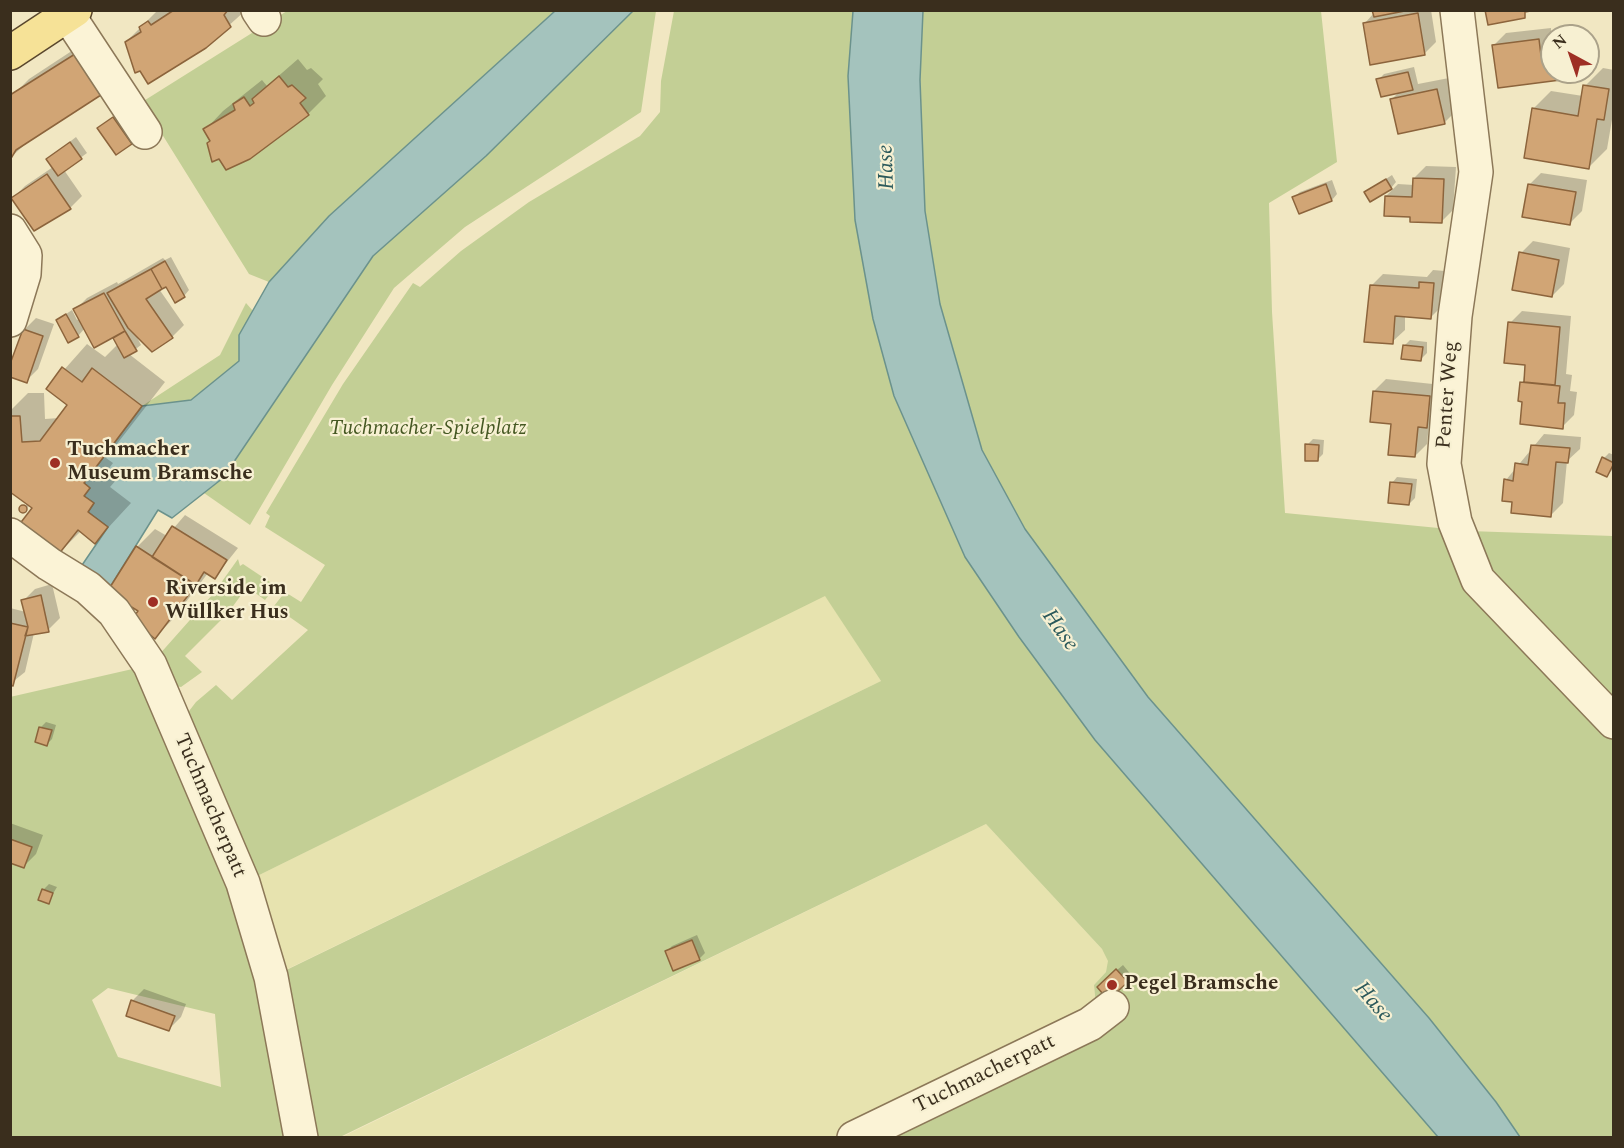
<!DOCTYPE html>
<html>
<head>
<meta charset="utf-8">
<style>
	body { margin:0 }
	#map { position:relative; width:1624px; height:1148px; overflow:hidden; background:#f1e7c2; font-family:Spectral,serif }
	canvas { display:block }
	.frame { position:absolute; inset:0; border:12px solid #3a2e1d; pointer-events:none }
	.north { position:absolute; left:1540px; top:24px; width:60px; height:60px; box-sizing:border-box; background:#f7f0d2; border:2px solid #aba28a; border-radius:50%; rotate:320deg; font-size:16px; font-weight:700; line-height:24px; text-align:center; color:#3a2e1d }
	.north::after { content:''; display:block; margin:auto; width:21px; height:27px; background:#9e2f24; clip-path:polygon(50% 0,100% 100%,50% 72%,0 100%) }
</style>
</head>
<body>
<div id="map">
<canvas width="1624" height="1148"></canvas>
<div class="frame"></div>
<div class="north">N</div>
</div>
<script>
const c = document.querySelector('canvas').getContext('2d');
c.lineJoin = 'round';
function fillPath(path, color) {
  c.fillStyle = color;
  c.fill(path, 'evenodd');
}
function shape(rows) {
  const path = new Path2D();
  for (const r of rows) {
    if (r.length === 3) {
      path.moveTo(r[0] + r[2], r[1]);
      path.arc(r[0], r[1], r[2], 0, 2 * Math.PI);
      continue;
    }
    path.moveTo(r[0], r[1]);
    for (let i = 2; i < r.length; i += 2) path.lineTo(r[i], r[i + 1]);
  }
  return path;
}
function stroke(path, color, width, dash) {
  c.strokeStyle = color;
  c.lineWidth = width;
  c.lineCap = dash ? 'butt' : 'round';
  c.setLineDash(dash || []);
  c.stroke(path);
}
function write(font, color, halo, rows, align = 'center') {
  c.font = font + ' Spectral,serif';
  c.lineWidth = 4.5;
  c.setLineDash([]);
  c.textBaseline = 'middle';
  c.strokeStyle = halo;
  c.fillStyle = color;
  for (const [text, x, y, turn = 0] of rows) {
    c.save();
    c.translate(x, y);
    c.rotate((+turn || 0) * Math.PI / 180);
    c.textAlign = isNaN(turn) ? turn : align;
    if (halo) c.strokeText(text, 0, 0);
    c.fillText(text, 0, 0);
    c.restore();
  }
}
const farmland = shape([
	[825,595,881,681,271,977,243,883],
	[986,824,1102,949,1109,961,1106,972,1094,985,1096,1006,854,1137,340,1138]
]);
const green = shape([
	[287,11,555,11,329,216,269,282,249,274,142,102],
	[633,11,656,11,641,112,465,227,394,288,332,385,250,525,204,493,223,478,373,256,486,156],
	[674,11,853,11,848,76,873,319,894,396,965,557,1019,637,1095,740,1438,1137,854,1137,1096,1006,1094,985,1106,972,1108,961,1102,949,986,824,340,1137,11,1137,10,697,150,665,213,594,238,559,240,566,243,564,276,586,265,600,247,587,228,613,185,656,202,672,181,687,171,685,186,715,196,702,216,685,232,700,308,630,274,606,285,592,301,602,325,565,265,527,270,516,266,513,343,384,413,283,420,287,461,251,529,202,640,136,660,112,661,81],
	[825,596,881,681,272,977,243,883],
	[108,988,215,1014,221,1087,118,1057,92,1000],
	[923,11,1321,11,1337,162,1269,203,1272,312,1285,513,1469,531,1613,536,1613,1137,1520,1137,1496,1102,1429,1018,1148,697,1025,529,982,450,940,304,925,211,920,80],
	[246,303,253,311,239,335,239,361,191,400,142,406,220,355]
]);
const water = shape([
	[555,11,633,11,486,156,373,256,223,478,172,518,158,510,107,592,78,571,108,527,88,512,94,503,84,496,90,488,84,483,142,406,191,400,239,361,239,335,269,282,329,216,555,11],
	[853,11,923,11,920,80,925,211,940,304,982,450,1025,529,1148,697,1429,1018,1496,1102,1520,1137,1438,1137,1095,740,1019,637,965,557,894,396,873,319,855,220,848,76,853,11]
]);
const shadow = shape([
	[158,10,246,10,205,47,126,42],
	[1374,10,1431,10,1436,42,1424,54,1365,23,1374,13],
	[1551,28,1552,72,1580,72,1575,77,1499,87,1493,46,1506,33],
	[93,37,31,139,10,158,10,93,15,93,29,79],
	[298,59,307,70,311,68,323,79,318,84,326,96,308,114,211,141,205,130,223,111,262,80,267,86],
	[1414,67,1418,84,1449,78,1456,111,1444,123,1392,99,1400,91,1378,80,1384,74],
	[1603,68,1614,70,1614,108,1607,149,1589,167,1533,109,1551,91,1583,96,1585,86],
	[119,112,137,138,131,143,99,128],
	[76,137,87,153,64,170,82,196,70,208,13,198,25,186,53,167,54,154],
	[1426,166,1456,167,1453,210,1441,222,1412,216,1386,196,1398,184,1414,185,1414,178],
	[1541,173,1587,180,1582,211,1570,223,1529,185],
	[1392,175,1396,182,1391,188,1366,192],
	[1332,180,1337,194,1332,200,1300,212,1294,197,1300,192],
	[1533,241,1570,248,1564,284,1552,296,1521,253],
	[171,257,189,290,184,296,167,285,159,289,184,325,172,337,136,335,141,345,129,354,165,382,106,458,113,463,107,471,117,479,110,487,131,503,95,542,81,531,54,558,34,508,30,505,24,511,21,509,28,503,10,490,10,411,28,393,44,393,45,419,59,418,70,405,48,388,87,344,105,357,118,344,115,338,120,333,85,328,78,336,57,320,72,310,77,320,80,318,75,310,87,298,117,282,118,284,163,258,165,260],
	[1433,270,1445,271,1443,305,1431,317,1405,315,1405,330,1392,342,1371,286,1383,274,1427,277],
	[1522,311,1571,316,1566,374,1572,375,1570,391,1577,392,1574,415,1562,427,1520,400,1526,363,1510,323],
	[36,318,54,324,38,369,26,381,24,330],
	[1410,340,1427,342,1427,353,1421,359,1404,346],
	[1386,379,1442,385,1439,414,1429,424,1427,444,1415,456,1374,391],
	[1544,434,1581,437,1580,449,1567,461,1563,503,1551,515,1513,501,1506,480],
	[1313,439,1324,440,1323,454,1317,460,1307,445],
	[1609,453,1614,455,1614,468,1607,476,1604,458],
	[1397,477,1417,479,1415,498,1409,504,1392,483],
	[185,515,238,548,215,577,208,573,173,619,155,637,140,611,137,547,155,529,167,536],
	[52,584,60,618,48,630,34,633,25,672,10,684,10,608,26,612,23,601,35,589],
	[46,722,56,725,52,739,47,744,40,728],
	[10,823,43,835,36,854,24,866,10,861],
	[49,884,57,887,48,902,43,890],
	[697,935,705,953,699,959,667,951,672,946],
	[1123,965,1132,976,1127,981,1104,981],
	[144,989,186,1004,181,1017,169,1029,132,1001]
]);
const building = shape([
	[174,10,228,10,224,15,231,27,206,48,148,84,140,71,135,73,125,42,141,32,139,27,148,21,151,25,174,10],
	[1372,10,1410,10,1374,17,1372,10],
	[1485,10,1536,10,1525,12,1525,18,1488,25,1485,10],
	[1418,13,1425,55,1370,65,1363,23,1418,13],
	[1539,39,1541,56,1552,55,1552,72,1575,72,1576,78,1498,88,1492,45,1539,39],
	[75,54,101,95,16,150,10,160,10,95,75,54],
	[1408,72,1413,90,1381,97,1376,79,1408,72],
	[279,76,288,87,292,85,306,98,300,103,309,115,250,159,226,170,219,159,212,162,207,143,210,141,203,129,235,110,233,104,244,97,250,106,254,103,252,99,279,76],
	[1583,85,1609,89,1604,120,1597,119,1589,169,1524,158,1532,108,1578,116,1583,85],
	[1437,89,1445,124,1398,134,1390,99,1437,89],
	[113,117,132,144,116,155,97,128,113,117],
	[70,142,82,159,58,176,46,159,70,142],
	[47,174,71,209,34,231,11,198,47,174],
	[1413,178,1444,179,1442,223,1410,222,1410,217,1384,216,1385,196,1412,197,1413,178],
	[1386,179,1392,189,1370,202,1364,192,1386,179],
	[1326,184,1332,201,1299,214,1292,197,1326,184],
	[1528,184,1576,192,1570,225,1522,217,1528,184],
	[1519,252,1559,260,1552,297,1512,290,1519,252],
	[165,261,185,297,175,303,166,287,162,289,151,269,165,261],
	[151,269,162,289,146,299,173,338,152,352,128,328,107,293,151,269],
	[1419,282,1434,283,1431,319,1395,316,1393,344,1364,342,1370,285,1419,288,1419,282],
	[104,293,125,331,94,348,73,309,104,293],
	[66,314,79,337,68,343,56,320,66,314],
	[1508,322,1560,327,1555,385,1524,382,1525,365,1504,363,1508,322],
	[23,329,43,336,27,383,10,377,10,364,23,329],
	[125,331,137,351,124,358,113,338,125,331],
	[1403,345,1423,347,1421,361,1401,359,1403,345],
	[62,367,82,382,92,368,142,406,84,483,90,488,84,496,94,503,88,512,108,527,95,544,78,530,54,560,15,530,32,508,10,492,10,416,20,416,22,442,40,441,67,405,46,389,62,367],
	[1520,382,1560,386,1558,403,1565,403,1563,429,1520,424,1522,402,1518,401,1520,382],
	[1373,391,1430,396,1427,428,1418,427,1415,457,1388,455,1391,424,1370,422,1373,391],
	[1305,444,1319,445,1318,461,1305,461,1305,444],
	[1531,445,1570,448,1568,463,1556,462,1551,517,1511,513,1512,502,1502,501,1504,479,1513,481,1515,463,1528,465,1531,445],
	[1602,457,1614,463,1607,477,1596,472,1602,457],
	[1390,482,1412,484,1409,505,1388,503,1390,482],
	[23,509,4],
	[172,526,227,560,215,579,204,572,196,585,152,557,172,526],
	[136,546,196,585,155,639,132,619,138,611,107,592,136,546],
	[41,595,49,632,25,636,28,627,21,600,41,595],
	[10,623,28,627,13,686,10,685,10,623],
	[39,727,52,730,47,746,35,742,39,727],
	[10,839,32,847,24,868,10,863,10,839],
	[42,889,53,893,49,904,38,900,42,889],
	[692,940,700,960,673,971,665,951,692,940],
	[1116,969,1128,982,1108,1000,1097,987,1116,969],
	[131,1000,175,1016,169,1031,126,1016,131,1000]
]);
const minor = shape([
	[258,10,264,19],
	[1457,10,1476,172,1455,316,1444,464,1455,522,1478,580,1614,722],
	[68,15,145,132],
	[10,231,25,255,24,274,10,320],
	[10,535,49,564,88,588,114,612,150,665,243,883,271,977,301,1138],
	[854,1138,1090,1024,1112,1007]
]);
const major = shape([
	[10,53,75,10]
]);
const markers = [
	[55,463,6,"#9e2f24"],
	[153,602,6,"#9e2f24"],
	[1112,985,6,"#9e2f24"]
];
const streetNames = [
	["Penter Weg",1449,395,-86],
	["Tuchmacherpatt",209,806,67],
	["Tuchmacherpatt",985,1075,-26]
];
const parkNames = [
	["Tuchmacher-Spielplatz",428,430]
];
const poiNames = [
	["Tuchmacher",67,451],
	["Museum Bramsche",67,475],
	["Riverside im",165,590],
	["Wüllker Hus",165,614],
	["Pegel Bramsche",1124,985]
];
const waterNames = [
	["Hase",888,167,-92],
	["Hase",1059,631,54],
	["Hase",1372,1003,49]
];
fillPath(farmland, '#e7e3af');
fillPath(green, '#c3cf95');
fillPath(water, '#a4c3bd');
stroke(water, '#6b928c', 1.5);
fillPath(shadow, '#0003');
fillPath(building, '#d1a575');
stroke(building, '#8c643c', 1.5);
stroke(minor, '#8c7858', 36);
stroke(major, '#59462c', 36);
stroke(minor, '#fbf3d6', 33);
stroke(major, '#f6e297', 33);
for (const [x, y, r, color] of markers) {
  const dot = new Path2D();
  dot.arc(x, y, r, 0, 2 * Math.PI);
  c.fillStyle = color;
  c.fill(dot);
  stroke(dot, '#f7f0d2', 2);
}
write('21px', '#3a2e1d', '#f7f0d2', streetNames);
write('italic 21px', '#455822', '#f7f0d2', parkNames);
write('bold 21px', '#3a2e1d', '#f7f0d2', poiNames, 'left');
write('italic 22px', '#2b595b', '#f7f0d2', waterNames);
</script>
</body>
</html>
